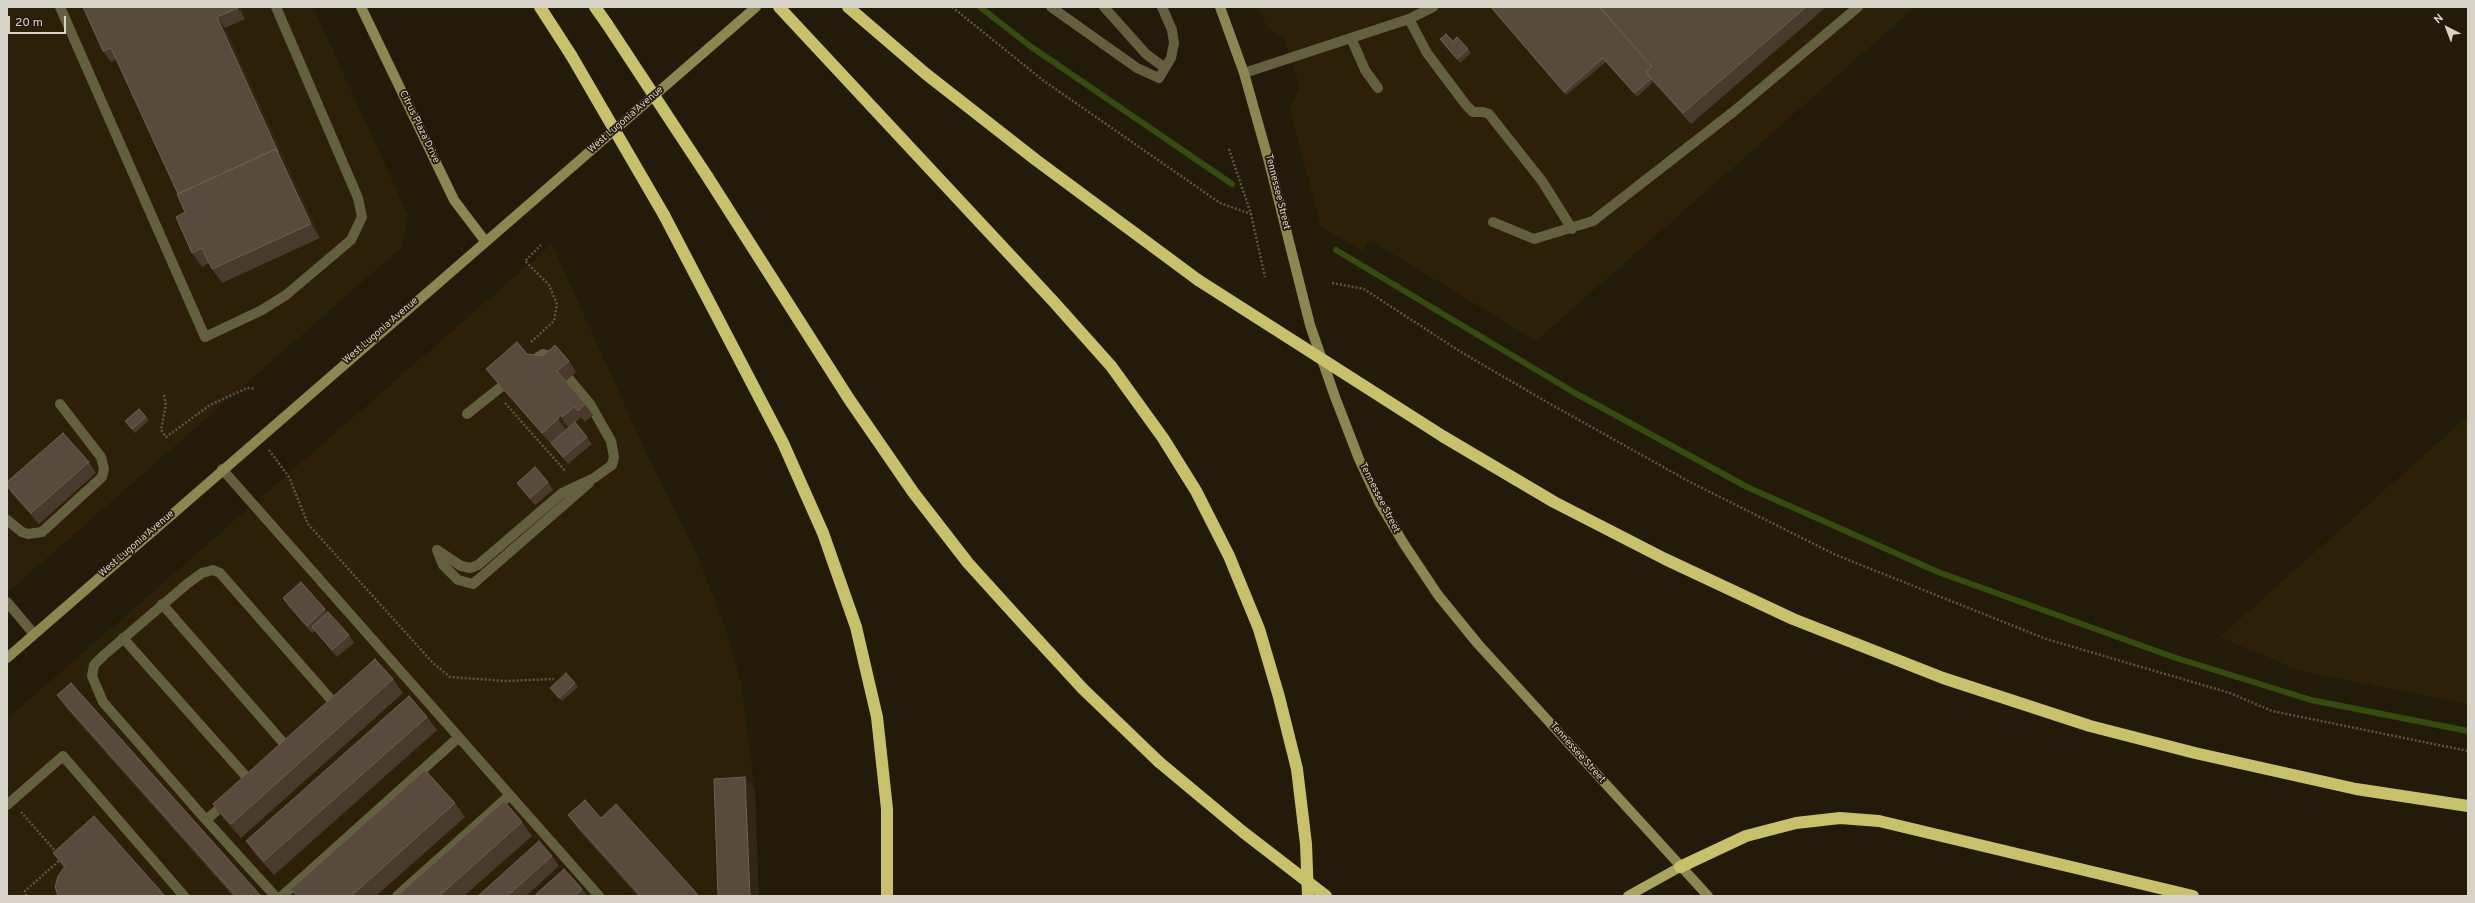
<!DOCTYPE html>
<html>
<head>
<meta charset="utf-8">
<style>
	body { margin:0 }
	#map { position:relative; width:2475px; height:903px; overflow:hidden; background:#231b09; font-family:Overpass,sans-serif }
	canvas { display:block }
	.frame { position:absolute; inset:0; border:8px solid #d9d4c9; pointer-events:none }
	.north { position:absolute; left:2427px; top:8px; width:40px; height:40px; -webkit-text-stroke:3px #231b09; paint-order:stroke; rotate:318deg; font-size:11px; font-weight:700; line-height:16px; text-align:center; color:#d9d4c9 }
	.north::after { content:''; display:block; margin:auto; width:14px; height:18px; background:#d9d4c9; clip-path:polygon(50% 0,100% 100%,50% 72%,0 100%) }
	.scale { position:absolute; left:8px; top:16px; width:58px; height:18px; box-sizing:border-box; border:2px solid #d9d4c9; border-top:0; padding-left:5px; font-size:12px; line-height:14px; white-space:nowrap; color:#d9d4c9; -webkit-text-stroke:3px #231b09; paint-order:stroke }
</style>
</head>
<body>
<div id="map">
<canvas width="2475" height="903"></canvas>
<div class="frame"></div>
<div class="north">N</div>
<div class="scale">20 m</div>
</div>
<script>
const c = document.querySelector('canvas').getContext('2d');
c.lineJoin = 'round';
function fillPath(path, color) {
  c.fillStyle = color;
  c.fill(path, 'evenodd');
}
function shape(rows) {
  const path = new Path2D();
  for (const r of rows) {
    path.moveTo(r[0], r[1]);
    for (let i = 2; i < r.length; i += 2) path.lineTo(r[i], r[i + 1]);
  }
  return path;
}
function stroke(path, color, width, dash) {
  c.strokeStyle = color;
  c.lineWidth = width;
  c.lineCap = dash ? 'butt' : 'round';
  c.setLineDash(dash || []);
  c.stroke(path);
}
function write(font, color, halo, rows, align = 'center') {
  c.font = font + ' Overpass,sans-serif';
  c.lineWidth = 3.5;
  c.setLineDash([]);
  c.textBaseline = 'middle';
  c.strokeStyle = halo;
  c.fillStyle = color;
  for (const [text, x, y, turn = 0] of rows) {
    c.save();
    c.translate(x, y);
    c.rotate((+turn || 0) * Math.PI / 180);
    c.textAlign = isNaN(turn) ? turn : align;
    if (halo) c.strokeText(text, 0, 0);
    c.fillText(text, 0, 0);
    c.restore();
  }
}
const built = shape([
	[7,7,313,7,408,215,403,246,7,593],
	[1258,7,1915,7,1536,341,1370,240,1363,251,1321,227,1290,110,1300,87,1284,38,1267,27],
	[552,244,645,450,696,553,723,621,741,682,754,782,759,896,7,896,7,719],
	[2468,416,2468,704,2300,671,2220,637]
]);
const stream = shape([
	[980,7,1030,46,1232,184],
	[1336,250,1575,393,1747,487,1938,572,2173,657,2311,700,2468,731]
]);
const path = shape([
	[952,7,1044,81,1220,203,1251,214],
	[1229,149,1251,214,1265,277],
	[1332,283,1364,289,1461,352,1545,401,1690,482,1836,555,2046,639,2230,693,2272,711,2468,751],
	[531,342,554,321,557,304,549,285,525,261,541,245],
	[164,395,166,405,161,430,166,437,210,405,247,388,255,389],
	[505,403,566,472],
	[269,450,289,477,308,524,433,663,450,677,505,681,554,679],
	[21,812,57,853],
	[26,896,25,891,61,859]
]);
const lane = shape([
	[60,7,205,337,262,310,286,295,351,240,362,217,358,198,276,7],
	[1051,7,1137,68,1159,78,1171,58,1174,43,1172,30,1162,7],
	[1104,7,1146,54,1165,68],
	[1409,19,1427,53,1466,105,1473,112,1483,112,1489,114,1542,181,1572,229],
	[1351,38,1365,70,1378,88],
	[1244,73,1409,19,1433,7],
	[1493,222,1534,239,1593,221,1733,112,1858,7],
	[467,414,511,379],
	[222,469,599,896],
	[7,520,22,532,28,534,42,532,102,477,104,469,101,457,60,404],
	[437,550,461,566,470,568,478,565,562,493,594,478,612,465,614,457,611,441,590,404,550,356,543,354,529,363],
	[437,550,443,565,458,580,473,584,589,483],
	[7,602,34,634],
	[162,604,287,747],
	[123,638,250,781],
	[228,801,206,820,275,896],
	[7,805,63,756,184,896],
	[206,820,103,702,92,676,94,665,104,655,187,584,202,573,213,570,220,573,334,703],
	[282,896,459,737],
	[397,896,510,795]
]);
const secondary = shape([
	[361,7,454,200,485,241],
	[1220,7,1244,73,1269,162,1310,325,1335,397,1359,459,1379,502,1404,544,1438,595,1478,644,1708,896],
	[7,658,756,7]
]);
const primary = shape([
	[1628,896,1680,867]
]);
const highway = shape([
	[540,7,571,55],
	[595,7,607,24],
	[779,7,1053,301,1111,366,1163,438,1196,491,1229,556,1259,629,1279,697,1297,769,1306,844,1308,896],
	[848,7,926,74,1036,160,1198,280],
	[707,176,849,399,913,492,968,563,1026,627,1083,689,1159,762],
	[664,215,783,443,823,533,856,627,877,717,887,809,887,896],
	[1444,437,1554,502,1665,559,1793,619,1943,678,2090,726,2195,753,2356,789,2468,806],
	[1680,867,1746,836,1796,823,1840,818,1879,821,2193,896]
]);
const highwayBridge = shape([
	[607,24,707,176],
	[571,55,664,215],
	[1198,280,1444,437],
	[1159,762,1243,832,1326,896]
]);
const wall = shape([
	[83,7,240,7,245,19,225,28,320,238,222,283,212,269,209,263,202,267,192,253,185,212,178,194,117,59,111,62,103,51],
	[1490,7,1826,7,1691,124,1653,82,1637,97,1606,62,1566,95],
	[1440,39,1453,41,1468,49,1471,53,1460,63],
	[527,354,569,361,576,372,566,381,585,404,593,415,585,422,581,417,575,423,592,444,568,464,556,450,551,443,569,428,567,426,566,430,550,443,494,379,486,369],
	[146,417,149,420,135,433,125,421],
	[89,462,96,473,39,524,13,495,7,486,7,482],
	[548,482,553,490,535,505,522,490,517,483],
	[283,598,325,609,328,613,349,635,354,643,337,657,315,631,312,633,288,606],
	[393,679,403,693,241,838,223,818,213,804],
	[575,683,578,687,562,701,550,688],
	[57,695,261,896,233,896,67,709],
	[427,717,437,730,274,875,256,855,246,841],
	[455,803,465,817,376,896,296,896,291,889],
	[568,815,601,818,699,896,638,896,578,829],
	[522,822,532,836,464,896,397,896],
	[53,853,165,896,64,868],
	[552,856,559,866,526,896,478,896],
	[582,889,587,896,534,896]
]);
const shadedWall = shape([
	[237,7,240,7,245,19,238,8],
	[217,17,225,28,320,238,311,224],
	[560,415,567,426,566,430,558,419],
	[745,777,755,791,759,896,750,896]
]);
const building = shape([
	[83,7,237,7,238,8,217,17,278,152,276,149,178,194,111,48,103,51,83,7],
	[1491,7,1599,7,1651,67,1646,72,1651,79,1634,93,1603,58,1564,92,1491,7],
	[1600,7,1806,7,1683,113,1646,72,1652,66,1600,7],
	[1446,34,1453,41,1457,37,1468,49,1457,59,1440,39,1446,34],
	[276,149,311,224,212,269,202,248,192,253,176,217,185,212,177,194,276,149],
	[517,342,527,354,543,356,555,345,569,361,557,371,585,404,578,411,574,407,562,417,560,415,558,419,542,433,486,369,517,342],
	[139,409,146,417,132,429,125,421,139,409],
	[575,422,587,437,563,457,551,443,575,422],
	[63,433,89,462,31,513,7,486,7,482,63,433],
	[535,467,548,482,530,498,517,483,535,467],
	[301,582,325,609,307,626,283,598,301,582],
	[328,612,349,635,332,650,312,627,328,612],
	[375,659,393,679,231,824,213,804,375,659],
	[566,673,575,683,559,698,550,688,566,673],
	[71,683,261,896,236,896,57,695,71,683],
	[409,696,427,717,264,861,246,841,409,696],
	[425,770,455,803,351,896,297,896,291,889,425,770],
	[745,777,750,896,718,896,714,779,745,777],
	[585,800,601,818,616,804,699,896,641,896,568,815,585,800],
	[504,801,522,822,439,896,397,896,504,801],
	[94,816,165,896,58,896,55,887,58,876,65,866,53,853,94,816],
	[539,841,552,856,507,896,478,896,539,841],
	[564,869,582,889,575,896,534,896,564,869]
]);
const streetNames = [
	["West Lugonia Avenue",626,120,-41],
	["Citrus Plaza Drive",419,127,64],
	["Tennessee Street",1277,192,76],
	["West Lugonia Avenue",381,331,-41],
	["Tennessee Street",1379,498,63],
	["West Lugonia Avenue",137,544,-41],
	["Tennessee Street",1577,753,48]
];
fillPath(built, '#2c2108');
stroke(stream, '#364b0e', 6);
stroke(path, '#5d5646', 2.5, [2, 2]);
stroke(lane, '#62603f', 10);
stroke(secondary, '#8a8751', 10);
stroke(primary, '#a9a55e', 10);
stroke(highway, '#c6c16a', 12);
stroke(highwayBridge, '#c6c16a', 12);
fillPath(wall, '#483a2c');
fillPath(shadedWall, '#332617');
fillPath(building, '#584a3d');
stroke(building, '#6c6053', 1);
write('10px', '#d9d4c9', '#231b09', streetNames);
</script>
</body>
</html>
